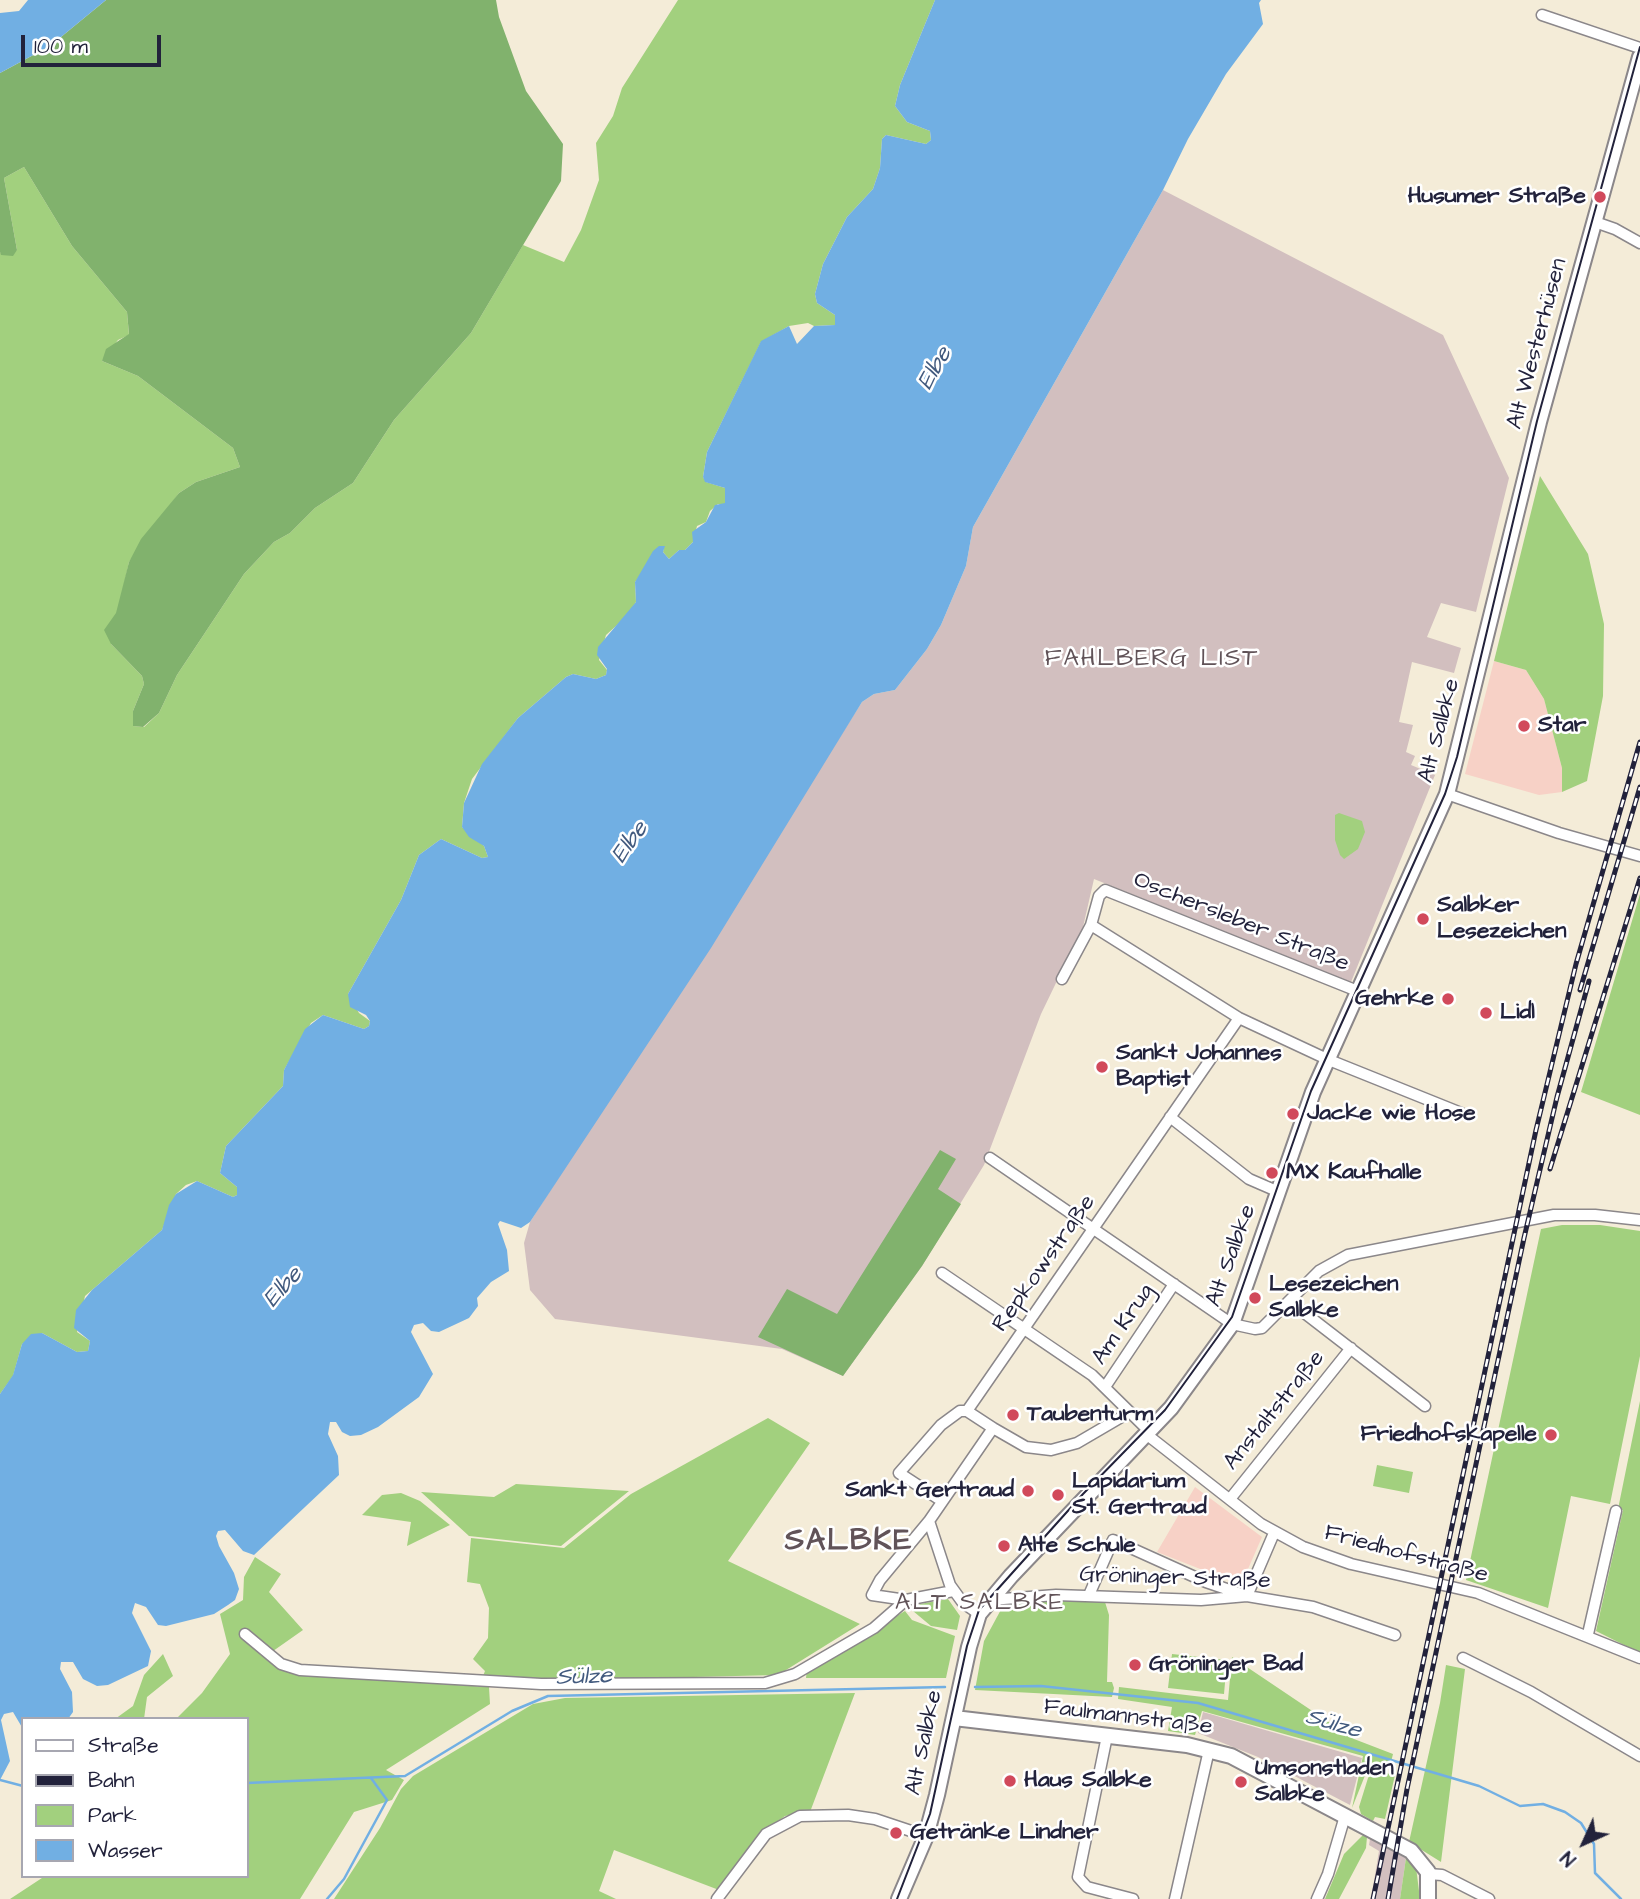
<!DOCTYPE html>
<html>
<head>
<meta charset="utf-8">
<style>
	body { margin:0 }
	#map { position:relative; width:1640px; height:1899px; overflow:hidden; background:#f4ecd8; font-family:"Architects Daughter",sans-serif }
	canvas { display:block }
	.legend { position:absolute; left:21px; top:1717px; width:228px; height:161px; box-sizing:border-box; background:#fff; border:2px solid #a7a7b1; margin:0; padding:9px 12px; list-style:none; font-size:21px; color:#22223b }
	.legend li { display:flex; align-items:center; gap:14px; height:35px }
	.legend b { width:35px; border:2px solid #a7a7b1 }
	.north { position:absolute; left:1549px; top:1808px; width:70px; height:70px; -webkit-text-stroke:5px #fff; paint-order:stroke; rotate:225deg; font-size:19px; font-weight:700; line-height:28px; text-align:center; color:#22223b }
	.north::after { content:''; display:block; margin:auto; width:24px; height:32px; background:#22223b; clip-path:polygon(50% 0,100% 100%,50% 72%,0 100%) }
	.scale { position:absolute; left:21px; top:35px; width:140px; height:32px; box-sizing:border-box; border:4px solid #22223b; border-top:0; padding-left:9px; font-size:21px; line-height:24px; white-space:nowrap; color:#22223b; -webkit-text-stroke:5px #fff; paint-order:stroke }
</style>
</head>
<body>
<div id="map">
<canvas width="1640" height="1899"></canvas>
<ul class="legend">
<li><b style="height:9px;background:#fff"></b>Straße</li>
<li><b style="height:9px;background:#22223b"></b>Bahn</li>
<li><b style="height:19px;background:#a2d07e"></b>Park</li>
<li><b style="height:19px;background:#71afe3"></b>Wasser</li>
</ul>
<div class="north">N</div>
<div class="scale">100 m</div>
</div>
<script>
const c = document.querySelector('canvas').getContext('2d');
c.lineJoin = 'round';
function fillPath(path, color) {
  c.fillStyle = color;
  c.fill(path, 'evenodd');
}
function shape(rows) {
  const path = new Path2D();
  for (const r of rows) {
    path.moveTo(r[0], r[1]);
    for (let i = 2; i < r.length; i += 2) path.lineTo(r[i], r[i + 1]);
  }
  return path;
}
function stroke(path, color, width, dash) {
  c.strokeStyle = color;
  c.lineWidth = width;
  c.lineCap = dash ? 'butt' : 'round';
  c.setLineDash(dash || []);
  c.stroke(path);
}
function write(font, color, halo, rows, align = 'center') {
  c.font = font + ' "Architects Daughter",sans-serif';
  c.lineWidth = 5;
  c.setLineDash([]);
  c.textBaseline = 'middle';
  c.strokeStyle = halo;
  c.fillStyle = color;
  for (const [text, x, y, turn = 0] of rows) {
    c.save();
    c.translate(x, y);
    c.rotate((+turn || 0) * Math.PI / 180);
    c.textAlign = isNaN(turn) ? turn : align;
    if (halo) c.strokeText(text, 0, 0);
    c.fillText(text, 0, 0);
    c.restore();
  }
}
const built = shape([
	[1494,661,1526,670,1544,699,1562,768,1562,792,1539,795,1465,774],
	[1195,1487,1262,1537,1241,1585,1157,1552]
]);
const industrial = shape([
	[1163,190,1443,335,1509,478,1476,612,1441,603,1427,637,1461,648,1454,673,1412,662,1399,722,1413,725,1406,752,1415,756,1411,765,1435,775,1351,982,1094,879,1083,927,1041,1014,984,1165,922,1266,843,1376,782,1349,555,1319,530,1290,524,1243,530,1222,862,702,874,694,895,690,927,649,941,625,966,566,973,527],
	[1203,1712,1362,1758,1350,1805,1258,1757,1198,1733],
	[1370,1839,1406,1858,1400,1899,1371,1899,1379,1851,1369,1845]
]);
const green = shape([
	[678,0,935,0,900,85,895,106,907,122,930,131,931,140,926,144,886,135,882,139,880,168,873,189,847,217,823,264,815,294,817,303,835,315,835,325,814,326,808,323,789,326,761,342,707,452,703,477,706,482,725,488,727,491,725,504,718,504,710,511,706,522,697,526,693,542,685,550,679,550,669,559,663,552,664,547,635,582,636,602,627,616,606,635,599,660,607,670,606,675,596,679,573,674,566,677,518,718,472,779,464,803,462,827,484,846,488,857,482,858,441,839,419,855,401,900,348,994,359,1013,370,1021,369,1026,364,1029,323,1015,311,1023,284,1070,283,1086,226,1146,220,1173,237,1187,237,1195,233,1197,197,1181,186,1185,176,1194,162,1230,85,1296,77,1332,90,1341,88,1351,77,1352,42,1333,22,1344,13,1376,0,1394,0,252,2,255,17,250,4,178,24,167,72,246,127,312,129,335,118,340,102,361,138,376,233,448,240,467,196,482,179,493,129,562,111,644,142,676,144,684,133,711,133,726,144,727,159,713,177,675,244,574,274,542,290,533,315,508,353,483,394,420,471,333,523,245,564,262,581,230,599,180,596,143,613,116,622,88],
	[1540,476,1588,554,1604,624,1603,696,1587,781,1562,792,1562,768,1544,699,1526,670,1494,661],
	[1339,813,1362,821,1365,832,1358,849,1344,859,1340,855,1335,840,1335,815],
	[1640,894,1640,1115,1581,1092],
	[1562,1225,1600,1225,1640,1231,1640,1356,1610,1504,1571,1496,1548,1608,1466,1580,1541,1229],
	[1640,1401,1640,1653,1596,1631,1623,1510,1618,1509],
	[768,1418,810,1443,728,1561,860,1624,778,1675,610,1679,486,1679,483,1676,485,1671,473,1659,488,1638,489,1608,480,1584,467,1582,471,1538,564,1548,631,1494],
	[1377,1465,1413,1472,1409,1493,1373,1486],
	[516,1484,629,1491,561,1546,469,1536,421,1492,494,1497],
	[401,1493,420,1501,450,1525,407,1546,411,1522,362,1515,382,1495],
	[255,1557,281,1574,269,1592,303,1630,266,1656,284,1670,302,1675,489,1687,490,1704,386,1770,404,1780,392,1800,354,1812,300,1899,10,1899,45,1876,247,1876,247,1719,176,1719,202,1693,230,1654,220,1614,243,1600,244,1577],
	[948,1599,960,1616,957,1630,931,1626,913,1611,920,1604],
	[1056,1600,1105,1602,1109,1615,1107,1682,1112,1682,1114,1688,1112,1697,975,1690,984,1641,1004,1604],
	[905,1611,912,1620,955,1636,946,1678,806,1678,807,1669],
	[163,1654,173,1676,147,1697,144,1719,115,1719,133,1706,144,1675],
	[1172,1654,1227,1660,1224,1694,1168,1688],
	[1232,1657,1354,1739,1393,1754,1390,1766,1375,1764,1368,1768,1352,1808,1363,1756,1202,1711,1195,1735,1168,1731,1172,1707,1118,1699,1119,1687,1228,1700],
	[1446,1665,1465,1669,1441,1862,1409,1842,1440,1703],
	[855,1693,810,1812,785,1816,773,1825,719,1890,614,1850,599,1891,616,1899,334,1899,380,1828,401,1789,413,1776,533,1704,565,1698],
	[1381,1772,1395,1775,1385,1819,1375,1817,1373,1821,1361,1814,1359,1807,1368,1778,1372,1773],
	[1363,1835,1367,1837,1366,1848,1339,1899,1325,1899,1344,1854],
	[1406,1858,1416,1867,1420,1899,1400,1899]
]);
const forest = shape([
	[106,0,496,0,499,17,526,91,563,144,561,181,471,333,394,420,353,483,315,508,290,533,274,542,244,574,177,675,159,713,143,727,133,726,133,711,144,684,142,676,111,644,104,630,116,613,129,562,141,539,179,493,196,482,240,467,233,448,138,376,102,361,106,349,129,334,127,312,72,246,24,167,4,178,17,250,13,256,1,255,0,252,0,73,50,46],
	[940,1150,956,1159,938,1189,961,1204,922,1266,843,1376,758,1337,787,1289,837,1314]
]);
const water = shape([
	[28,0,106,0,50,46,0,73,0,13,19,11],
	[935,0,1261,0,1259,3,1263,24,1226,74,1188,139,1163,190,973,527,966,566,941,625,927,649,895,690,874,694,862,702,711,948,530,1222,521,1228,500,1221,498,1224,507,1250,509,1271,491,1282,477,1298,478,1306,469,1318,439,1332,431,1331,423,1323,414,1325,411,1332,433,1374,419,1397,378,1427,361,1435,350,1436,342,1432,336,1422,330,1422,328,1434,338,1456,339,1475,254,1555,243,1551,225,1530,218,1531,216,1536,219,1546,234,1573,239,1589,235,1600,228,1605,214,1614,166,1626,158,1625,146,1607,135,1603,132,1613,151,1651,148,1666,108,1685,97,1686,83,1679,73,1662,61,1662,60,1669,72,1692,73,1712,68,1719,23,1719,23,1729,13,1712,4,1714,1,1720,10,1761,0,1780,0,1394,13,1375,22,1344,31,1334,42,1333,77,1352,88,1351,90,1341,74,1328,76,1310,92,1290,162,1230,169,1205,176,1194,197,1181,233,1197,237,1195,237,1187,220,1173,226,1146,283,1086,284,1070,305,1029,323,1015,364,1029,369,1026,370,1021,366,1015,350,1007,348,994,401,900,419,855,441,839,482,858,488,857,484,846,469,837,462,827,464,803,482,764,518,718,566,677,573,674,596,679,606,675,607,669,597,655,598,647,636,602,635,582,653,551,659,546,665,546,663,552,669,559,679,550,685,550,693,542,692,532,706,522,715,505,725,503,725,488,705,482,703,477,707,452,761,341,789,326,797,344,814,326,835,325,835,315,817,303,815,294,823,264,847,217,873,189,880,168,882,139,886,135,926,144,931,140,930,131,907,122,895,106,900,85]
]);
const stream = shape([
	[975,1687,1041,1686,1198,1703,1479,1786,1520,1806,1543,1804,1565,1812,1581,1823,1594,1844,1595,1873,1621,1899],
	[0,1780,23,1786],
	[247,1783,405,1776,512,1711,548,1696,945,1687],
	[327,1899,344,1879,387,1800,371,1778]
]);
const street = shape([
	[1542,15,1640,48],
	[1595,222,1615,229,1640,243],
	[1447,794,1559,833,1640,856],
	[1091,925,1239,1018,1329,1060,1461,1113],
	[1062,979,1091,925,1099,896,1105,890,1360,992],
	[1170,1117,1249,1179,1279,1192],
	[990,1158,1232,1324,1255,1329,1262,1328,1319,1271,1348,1255,1554,1215,1595,1215,1640,1220],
	[942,1273,1092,1375,1149,1431],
	[1289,1301,1425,1406],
	[1105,1387,1174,1284],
	[967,1411,1239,1018],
	[967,1411,993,1428],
	[1146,1434,1261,1524,1303,1547,1351,1564,1478,1593,1640,1658],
	[1230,1499,1351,1348],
	[942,1501,899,1473,941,1425,960,1411,967,1411],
	[929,1521,880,1580,872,1595,906,1600,953,1591],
	[1089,1595,1113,1540,1206,1582,1247,1596,1274,1533],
	[990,1600,1056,1595,1201,1600,1247,1596,1313,1607,1395,1635],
	[979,1614,963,1603,950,1585,929,1521,993,1428,1026,1447,1051,1450,1077,1443,1130,1412],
	[245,1634,281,1664,300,1670,541,1684,765,1683,795,1674,874,1628,906,1600],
	[1588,1634,1616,1511],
	[1463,1658,1531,1692,1640,1756],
	[1107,1736,1078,1877,1087,1887,1133,1899],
	[1428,1874,1442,1875,1489,1899],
	[717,1899,766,1834,800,1816,848,1815,875,1819,926,1836],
	[1175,1899,1209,1750],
	[1317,1899,1328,1874,1345,1816]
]);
const secondary = shape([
	[954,1718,1187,1745,1231,1756,1411,1851,1428,1872,1428,1899],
	[899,1899,926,1836,937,1795,969,1647,979,1614,1011,1576,1171,1408,1232,1324,1313,1092,1447,794,1539,422,1640,57]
]);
const tram = shape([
	[897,1899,930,1814,967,1646,979,1610,1083,1494,1165,1410,1232,1317,1311,1091,1445,794,1457,757,1537,421,1640,47]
]);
const rail = shape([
	[1580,990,1640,787],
	[1550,1169,1640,878],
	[1373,1899,1536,1130,1576,964,1640,742],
	[1388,1899,1407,1789,1524,1238,1557,1097,1589,981]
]);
const markers = [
	[1600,197,7,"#d1495b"],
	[1524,726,7,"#d1495b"],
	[1423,919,7,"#d1495b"],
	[1448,999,7,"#d1495b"],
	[1486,1013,7,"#d1495b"],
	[1102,1067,7,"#d1495b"],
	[1293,1114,7,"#d1495b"],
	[1272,1173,7,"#d1495b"],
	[1255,1298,7,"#d1495b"],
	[1013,1415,7,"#d1495b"],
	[1551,1435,7,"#d1495b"],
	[1028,1491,7,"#d1495b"],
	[1058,1495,7,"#d1495b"],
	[1004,1546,7,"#d1495b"],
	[1135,1665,7,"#d1495b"],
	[1010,1781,7,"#d1495b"],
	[1241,1782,7,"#d1495b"],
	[896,1833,7,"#d1495b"]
];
const poiNames = [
	["Husumer Straße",1586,197,"right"],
	["Star",1538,726],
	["Salbker",1437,906],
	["Lesezeichen",1437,932],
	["Gehrke",1434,999,"right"],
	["Lidl",1500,1013],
	["Sankt Johannes",1116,1054],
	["Baptist",1116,1080],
	["Jacke wie Hose",1307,1114],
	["MX Kaufhalle",1286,1173],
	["Lesezeichen",1269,1285],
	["Salbke",1269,1311],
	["Taubenturm",1027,1415],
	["Friedhofskapelle",1537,1435,"right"],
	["Lapidarium",1072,1482],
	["St. Gertraud",1072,1508],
	["Sankt Gertraud",1014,1491,"right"],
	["Alte Schule",1018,1546],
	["Gröninger Bad",1149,1665],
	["Umsonstladen",1255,1769],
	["Salbke",1255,1795],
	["Haus Salbke",1024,1781],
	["Getränke Lindner",910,1833]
];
const streetNames = [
	["Alt Westerhüsen",1538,344,-75],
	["Alt Salbke",1440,731,-75],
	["Oschersleber Straße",1241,923,22],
	["Alt Salbke",1232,1256,-70],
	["Repkowstraße",1045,1264,-55],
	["Am Krug",1124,1325,-56],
	["Anstaltstraße",1275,1411,-51],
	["Friedhofstraße",1406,1555,15],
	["Gröninger Straße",1175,1579,2],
	["Faulmannstraße",1128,1718,7],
	["Alt Salbke",925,1743,-78]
];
const waterNames = [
	["Elbe",936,369,-60],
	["Elbe",631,843,-54],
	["Elbe",284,1288,-48],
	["Sülze",584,1678,-2],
	["Sülze",1333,1725,16]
];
const neighbourhoodNames = [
	["FAHLBERG LIST",1152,660],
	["ALT SALBKE",980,1604]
];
const districtNames = [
	["SALBKE",849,1543]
];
fillPath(built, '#f7d1c6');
fillPath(industrial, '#d2bfbf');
fillPath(green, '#a2d07e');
fillPath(forest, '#81b26d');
fillPath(water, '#71afe3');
stroke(stream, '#71afe3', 2.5);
stroke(street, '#8b878a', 13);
stroke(secondary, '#8b878a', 18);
stroke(street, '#fff', 10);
stroke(secondary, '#fff', 14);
stroke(tram, '#22223b', 2);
stroke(rail, '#22223b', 5);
stroke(rail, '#fff', 2.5, [8]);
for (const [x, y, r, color] of markers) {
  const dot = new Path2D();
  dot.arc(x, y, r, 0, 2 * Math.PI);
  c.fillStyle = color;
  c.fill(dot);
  stroke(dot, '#fff', 2.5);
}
write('bold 23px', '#22223b', '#fff', poiNames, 'left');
write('23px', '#22223b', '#fff', streetNames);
write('italic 24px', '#425a7e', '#fff', waterNames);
c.letterSpacing = '2px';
write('24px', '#615358', '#fff', neighbourhoodNames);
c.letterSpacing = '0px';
c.letterSpacing = '2px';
write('bold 30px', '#615358', '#fff', districtNames);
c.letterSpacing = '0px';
</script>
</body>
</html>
